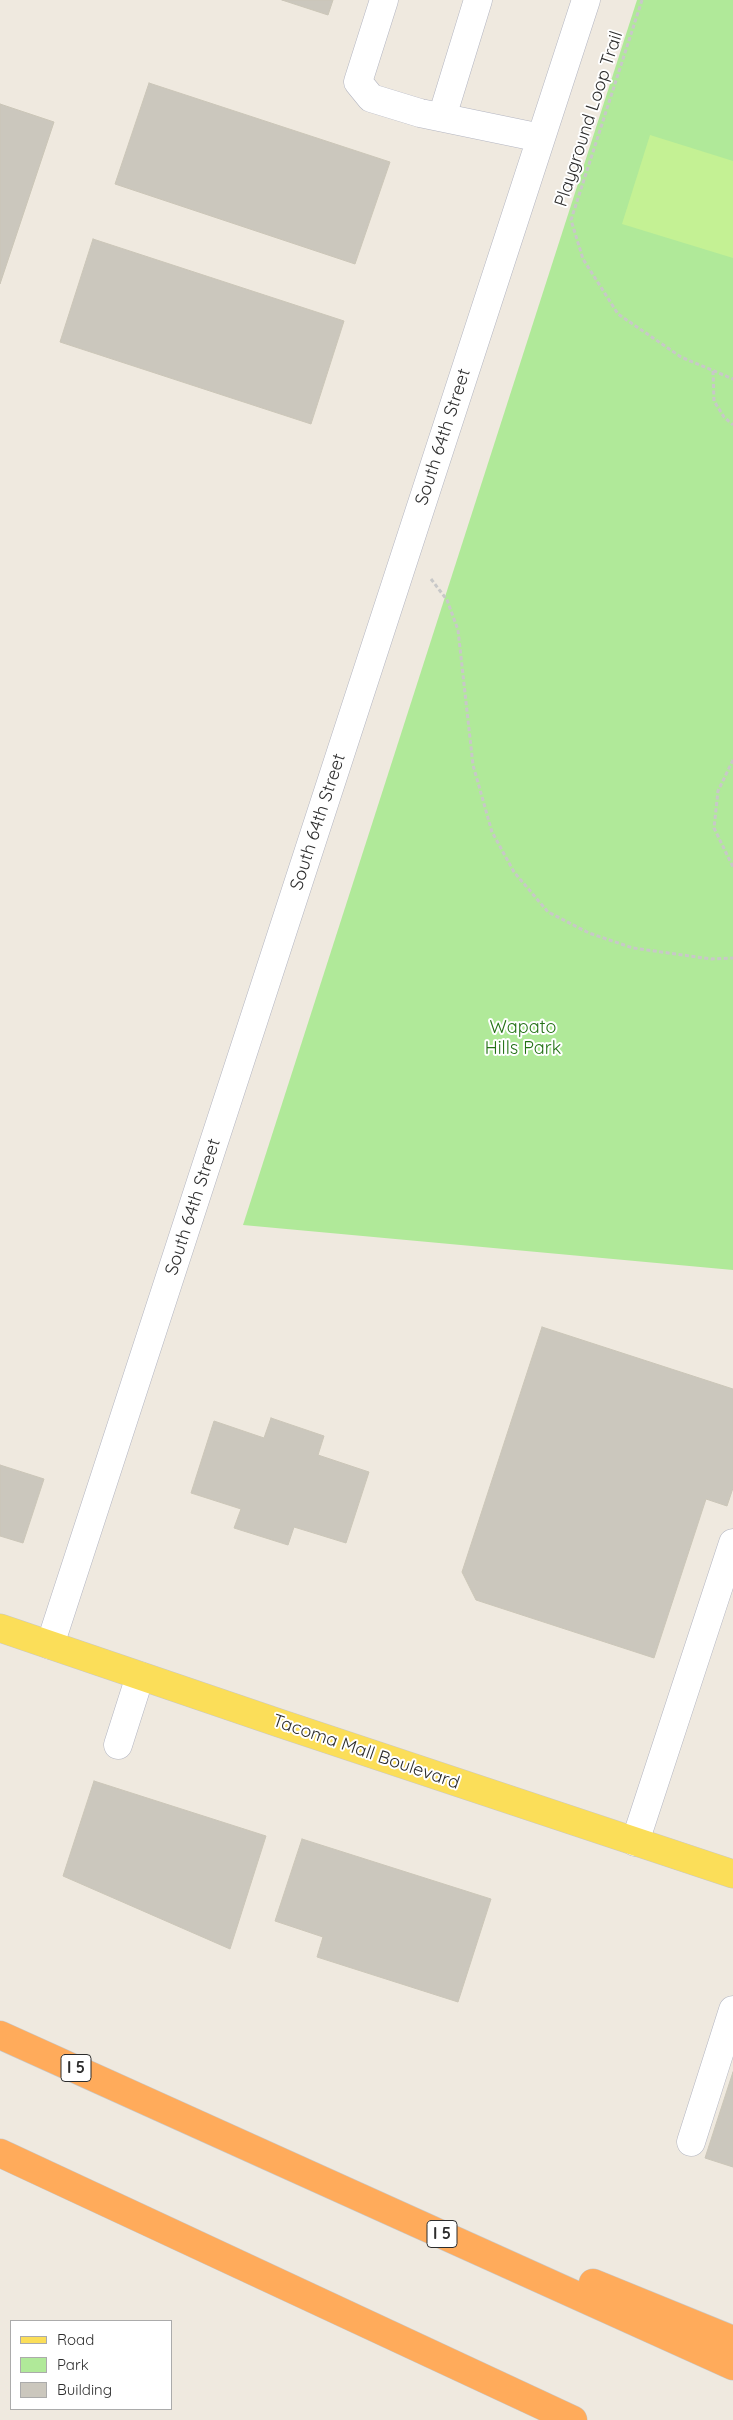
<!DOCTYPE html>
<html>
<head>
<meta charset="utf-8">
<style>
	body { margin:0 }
	#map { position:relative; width:733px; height:2420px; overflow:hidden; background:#efe9df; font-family:Quicksand,sans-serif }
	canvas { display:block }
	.legend { position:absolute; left:10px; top:2320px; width:162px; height:90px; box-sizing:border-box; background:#fff; border:1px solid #ababab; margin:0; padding:6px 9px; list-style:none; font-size:15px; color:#2d2d2d }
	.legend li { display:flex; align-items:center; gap:10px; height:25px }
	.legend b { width:25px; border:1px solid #ababab }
</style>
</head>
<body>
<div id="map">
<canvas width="733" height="2420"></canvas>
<ul class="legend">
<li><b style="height:6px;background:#fbde59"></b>Road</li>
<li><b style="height:14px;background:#b0e999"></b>Park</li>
<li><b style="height:14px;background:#cbc7bd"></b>Building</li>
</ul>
</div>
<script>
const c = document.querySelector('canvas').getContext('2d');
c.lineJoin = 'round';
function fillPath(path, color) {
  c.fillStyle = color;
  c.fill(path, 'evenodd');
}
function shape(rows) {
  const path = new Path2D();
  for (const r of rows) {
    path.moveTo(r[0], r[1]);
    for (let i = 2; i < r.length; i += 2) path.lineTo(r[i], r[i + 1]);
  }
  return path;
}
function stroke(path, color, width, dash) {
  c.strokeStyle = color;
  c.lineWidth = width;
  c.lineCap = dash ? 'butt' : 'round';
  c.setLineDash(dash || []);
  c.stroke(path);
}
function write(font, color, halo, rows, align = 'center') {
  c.font = font + ' Quicksand,sans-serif';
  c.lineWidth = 4;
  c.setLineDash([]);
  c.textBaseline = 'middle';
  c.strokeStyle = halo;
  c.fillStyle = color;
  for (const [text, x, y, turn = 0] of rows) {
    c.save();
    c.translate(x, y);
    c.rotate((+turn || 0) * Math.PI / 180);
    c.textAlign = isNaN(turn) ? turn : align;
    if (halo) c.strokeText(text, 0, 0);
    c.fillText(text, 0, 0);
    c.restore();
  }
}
const green = shape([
	[637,0,733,0,733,1270,243,1225]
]);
const pitch = shape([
	[650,135,733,161,733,258,622,224]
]);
const building = shape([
	[282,0,333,0,328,15,282,0],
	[149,83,390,162,355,264,115,184,149,83],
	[0,104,54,122,0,284,0,104],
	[93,239,344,321,311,424,60,342,93,239],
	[542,1327,733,1389,733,1488,727,1506,706,1499,654,1658,476,1600,462,1572,542,1327],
	[271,1418,324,1436,318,1455,369,1472,346,1543,294,1527,288,1545,234,1528,241,1509,191,1493,214,1421,264,1438,271,1418],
	[0,1465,44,1479,23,1543,0,1536,0,1465],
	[94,1781,266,1836,230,1949,63,1876,94,1781],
	[302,1839,491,1899,458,2002,317,1957,323,1937,275,1921,302,1839],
	[733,2072,733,2167,705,2158,733,2072]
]);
const path = shape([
	[642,0,571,220,583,259,618,314,681,357,733,379],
	[713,371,714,401,724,417,733,425],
	[431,579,447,600,458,630,473,765,492,832,514,872,548,912,589,933,633,948,711,959,733,958],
	[733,760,718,791,714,828,733,867]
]);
const minor = shape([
	[384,0,358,82,371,98,420,113,541,138],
	[442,117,478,0],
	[50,1645,586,0],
	[118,1745,140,1676],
	[635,1842,733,1543],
	[691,2142,733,2010]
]);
const major = shape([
	[0,1628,279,1723,733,1874]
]);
const highway = shape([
	[0,2035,733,2366],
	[0,2153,573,2420],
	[593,2283,733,2340]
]);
const shields = [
	[76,2068,30],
	[442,2234,30]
];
const shieldNames = [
	["I 5",76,2068],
	["I 5",442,2234]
];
const streetNames = [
	["Playground Loop Trail",589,119,-72],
	["South 64th Street",443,437,-72],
	["South 64th Street",318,822,-72],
	["South 64th Street",193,1207,-72],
	["Tacoma Mall Boulevard",366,1752,19]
];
const parkNames = [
	["Wapato",523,1028],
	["Hills Park",523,1049]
];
fillPath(green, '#b0e999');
fillPath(pitch, '#c4f194');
fillPath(building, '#cbc7bd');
stroke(building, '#cbc6b8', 1);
stroke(minor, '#b3b5c1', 29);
stroke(major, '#c8c8c8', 29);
stroke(highway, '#c8c8c8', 29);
stroke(path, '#c8c8c8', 3, [4, 2.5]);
stroke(minor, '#fff', 28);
stroke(major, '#fbde59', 28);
stroke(highway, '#ffab5b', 28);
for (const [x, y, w] of shields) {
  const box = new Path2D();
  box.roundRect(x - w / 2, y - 13.5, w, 27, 4);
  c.fillStyle = '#fff';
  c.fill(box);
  stroke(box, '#2d2d2d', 1);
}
write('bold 16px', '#2d2d2d', null, shieldNames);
write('18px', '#2d2d2d', '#fff', streetNames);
write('18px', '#247216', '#fff', parkNames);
</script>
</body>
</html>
